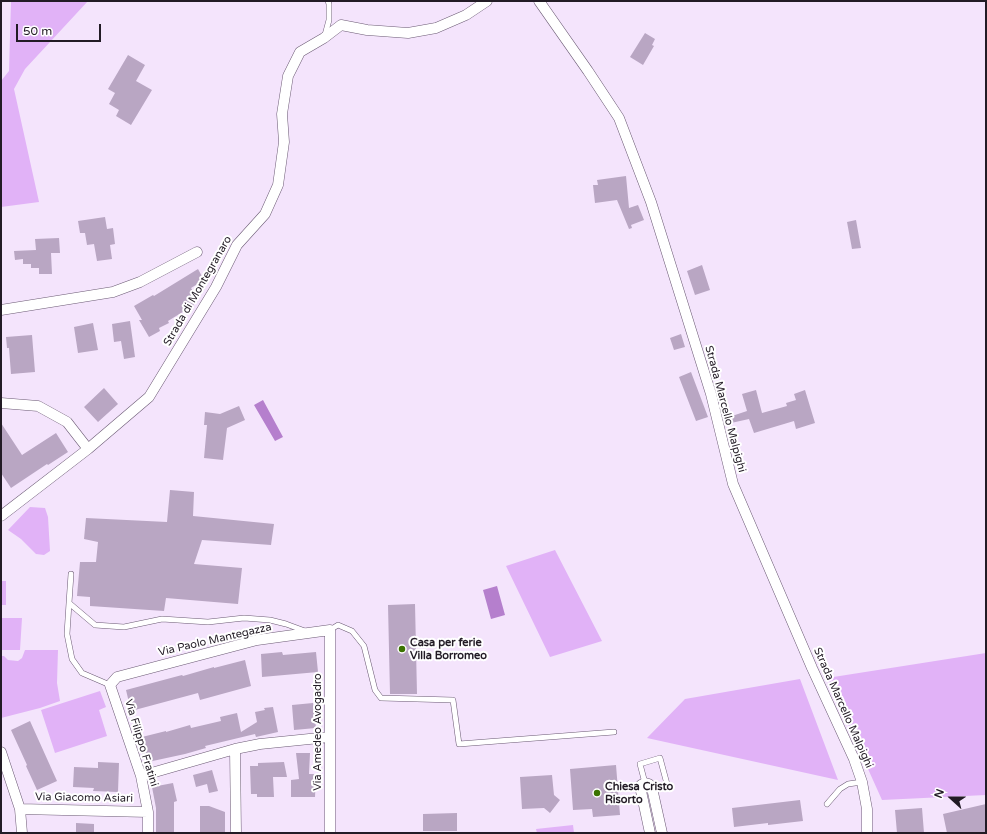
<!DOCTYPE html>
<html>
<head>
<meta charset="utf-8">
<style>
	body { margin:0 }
	#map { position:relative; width:987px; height:834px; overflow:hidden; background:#f4e4fc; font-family:"Varela Round",sans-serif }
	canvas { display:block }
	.frame { position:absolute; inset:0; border:2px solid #221b25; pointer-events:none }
	.north { position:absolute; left:931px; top:778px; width:40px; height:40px; -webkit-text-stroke:3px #fff; paint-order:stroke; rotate:291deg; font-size:11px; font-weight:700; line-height:16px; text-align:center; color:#221b25 }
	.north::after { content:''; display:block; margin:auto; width:14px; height:18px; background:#221b25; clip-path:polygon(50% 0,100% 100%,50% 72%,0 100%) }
	.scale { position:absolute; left:16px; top:24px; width:85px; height:18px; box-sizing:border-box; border:2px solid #221b25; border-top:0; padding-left:5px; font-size:12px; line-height:14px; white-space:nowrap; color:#221b25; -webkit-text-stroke:3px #fff; paint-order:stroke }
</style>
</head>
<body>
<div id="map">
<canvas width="987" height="834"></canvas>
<div class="frame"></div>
<div class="north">N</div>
<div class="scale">50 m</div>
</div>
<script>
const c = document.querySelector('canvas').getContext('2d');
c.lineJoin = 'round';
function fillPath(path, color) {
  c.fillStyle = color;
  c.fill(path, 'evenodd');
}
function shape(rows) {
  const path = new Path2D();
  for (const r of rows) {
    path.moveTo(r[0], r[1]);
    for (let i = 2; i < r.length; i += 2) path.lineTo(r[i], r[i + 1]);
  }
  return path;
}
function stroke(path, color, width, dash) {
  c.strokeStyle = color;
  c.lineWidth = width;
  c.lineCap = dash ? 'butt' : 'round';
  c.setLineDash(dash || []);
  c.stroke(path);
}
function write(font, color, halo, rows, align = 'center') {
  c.font = font + ' "Varela Round",sans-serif';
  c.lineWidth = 4;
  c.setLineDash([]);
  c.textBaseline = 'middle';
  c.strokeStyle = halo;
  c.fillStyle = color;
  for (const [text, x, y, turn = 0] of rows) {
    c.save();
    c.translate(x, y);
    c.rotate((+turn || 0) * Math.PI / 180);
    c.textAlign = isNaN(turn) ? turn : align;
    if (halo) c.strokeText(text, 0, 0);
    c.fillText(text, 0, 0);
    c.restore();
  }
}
const green = shape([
	[11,1,88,1,25,69,14,89,39,202,1,207,1,81,9,71],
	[30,507,45,508,48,517,50,551,44,555,36,554,21,539,8,530],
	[555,550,602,641,550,657,506,566],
	[1,581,6,581,6,605,1,605],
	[1,618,22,618,20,650,1,650],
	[25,650,58,650,57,683,60,701,40,708,1,718,1,656,4,656,8,660,18,661,22,658],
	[986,653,986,795,882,800,827,678],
	[800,679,838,780,647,738,685,699],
	[100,691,106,707,99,710,107,736,55,753,41,710],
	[573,825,574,833,537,833,536,829]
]);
const water = shape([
	[263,400,283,437,275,441,254,405],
	[497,586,505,615,491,619,483,590]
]);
const building = shape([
	[645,33,655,39,652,45,654,46,643,65,630,57],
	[128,55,145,65,136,81,152,90,131,125,116,116,119,110,109,104,115,93,108,89],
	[626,176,629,208,638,205,644,220,631,225,632,228,629,229,617,200,595,203,593,185,598,185,597,180],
	[105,217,107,229,113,228,115,244,110,245,112,259,97,261,94,244,87,245,85,233,80,233,78,221],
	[856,220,861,248,852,249,847,222],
	[59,238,60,253,51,253,52,274,39,274,39,268,31,268,31,264,23,264,23,259,15,260,14,251,36,250,35,239],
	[702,265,710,290,695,295,687,271],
	[198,269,204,280,191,288,195,294,190,298,194,305,168,321,169,323,159,328,160,331,149,337,139,320,142,320,134,306,153,295,154,296],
	[130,321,135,357,124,359,121,341,114,342,112,324],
	[93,323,98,350,78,353,74,327],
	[681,334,685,347,674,350,670,338],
	[32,335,35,372,11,374,9,348,7,348,6,337],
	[691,372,708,417,696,421,679,377],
	[104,388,118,404,98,422,84,407],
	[756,390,762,413,787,406,786,403,796,400,794,394,805,390,815,423,796,429,794,421,754,433,749,419,731,423,729,417,747,411,742,394],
	[239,406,245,420,227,428,223,460,204,458,207,425,204,425,205,412,220,414],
	[1,423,22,455,56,433,68,452,48,465,47,464,11,488,1,473],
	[170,490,194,492,193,516,274,524,271,545,202,540,194,564,242,568,238,604,166,598,164,611,90,606,90,597,77,596,80,562,96,562,98,542,84,539,86,518,167,522],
	[415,604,417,694,390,694,388,605],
	[282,652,283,655,316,652,318,672,262,677,261,654],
	[245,660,251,686,200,700,198,693,131,711,126,690,182,675,183,676,214,667,214,668],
	[313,703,316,728,294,730,292,705],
	[273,707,278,732,256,737,255,734,205,746,206,748,185,754,148,762,146,753,142,754,138,738,166,731,166,732,190,725,191,728,221,721,220,717,237,713,241,732,257,722,255,712,265,710,264,708],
	[30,721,57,781,37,790,26,766,27,765,11,730],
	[296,753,310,753,309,774,316,774,315,797,291,797,291,780,299,779],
	[98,762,119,763,118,792,93,791,94,788,73,787,74,767,98,768],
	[284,762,287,777,273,777,274,797,257,797,257,794,251,794,250,766,258,766,258,763],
	[616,765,620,815,593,817,592,809,573,810,570,769],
	[212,770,218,791,209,793,207,784,196,787,193,775],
	[552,775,554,795,560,800,550,813,544,808,522,809,520,777],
	[173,783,177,801,174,802,174,833,156,833,156,808,152,787],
	[800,800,803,821,768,825,768,823,734,827,732,808],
	[986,804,986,833,947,833,943,814],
	[200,806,209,806,225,812,225,832,200,832],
	[922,808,924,833,897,833,895,810],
	[457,813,457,831,423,831,423,814],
	[76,823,94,824,94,833,76,833]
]);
const service = shape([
	[325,35,329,20,329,4,328,1],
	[71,574,69,603,95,625,124,627,162,619,208,622,244,618,270,620,286,624,305,631],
	[69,603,67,634,72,659,82,673,110,685],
	[330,630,338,625,352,631,364,646,375,690,381,698,453,700,459,744,614,732],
	[645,783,640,764,660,758,667,784,652,788],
	[827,804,840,789,848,784,862,782]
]);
const minor = shape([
	[539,1,588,71,619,118,651,202,711,394,733,484,812,668,854,759,862,782,867,809,867,833],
	[1,310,113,292,140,282,197,252],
	[1,403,38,406,67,422,88,449],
	[1,516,88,449,149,397,216,287,237,245,265,214,278,185,284,142,282,114,288,76,300,52,324,38,341,25,367,30,408,33,436,28,466,15,487,1],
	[235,749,236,833],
	[1,752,20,809,22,833],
	[141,776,235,749,260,744,329,737],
	[20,809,148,812],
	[148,833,148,812,141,776,110,685,117,677,257,640,330,630,330,833],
	[650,833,641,791,641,785,645,783,649,784,652,788,662,833]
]);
const markers = [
	[402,649,4,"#3b7301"],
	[597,793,4,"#3b7301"]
];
const streetNames = [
	["Strada di Montegranaro",198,291,-60],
	["Strada Marcello Malpighi",725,409,75],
	["Via Paolo Mantegazza",215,640,-13],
	["Strada Marcello Malpighi",843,708,66],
	["Via Amedeo Avogadro",318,732,-90],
	["Via Filippo Fratini",141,743,73],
	["Via Giacomo Asiari",84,798,1]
];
const poiNames = [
	["Casa per ferie",410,643],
	["Villa Borromeo",410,656],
	["Chiesa Cristo",605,787],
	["Risorto",605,800]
];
fillPath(green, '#e1b2f7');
fillPath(water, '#b57fcd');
fillPath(building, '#b9a6c3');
stroke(service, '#6b5a74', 6);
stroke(minor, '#6b5a74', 11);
stroke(service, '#fff', 5);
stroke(minor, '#fff', 10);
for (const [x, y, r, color] of markers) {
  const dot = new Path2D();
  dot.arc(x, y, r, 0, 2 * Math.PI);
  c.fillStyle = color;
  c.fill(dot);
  stroke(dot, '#fff', 1.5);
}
write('11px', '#221b25', '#fff', streetNames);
write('bold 11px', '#221b25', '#fff', poiNames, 'left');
</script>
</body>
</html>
